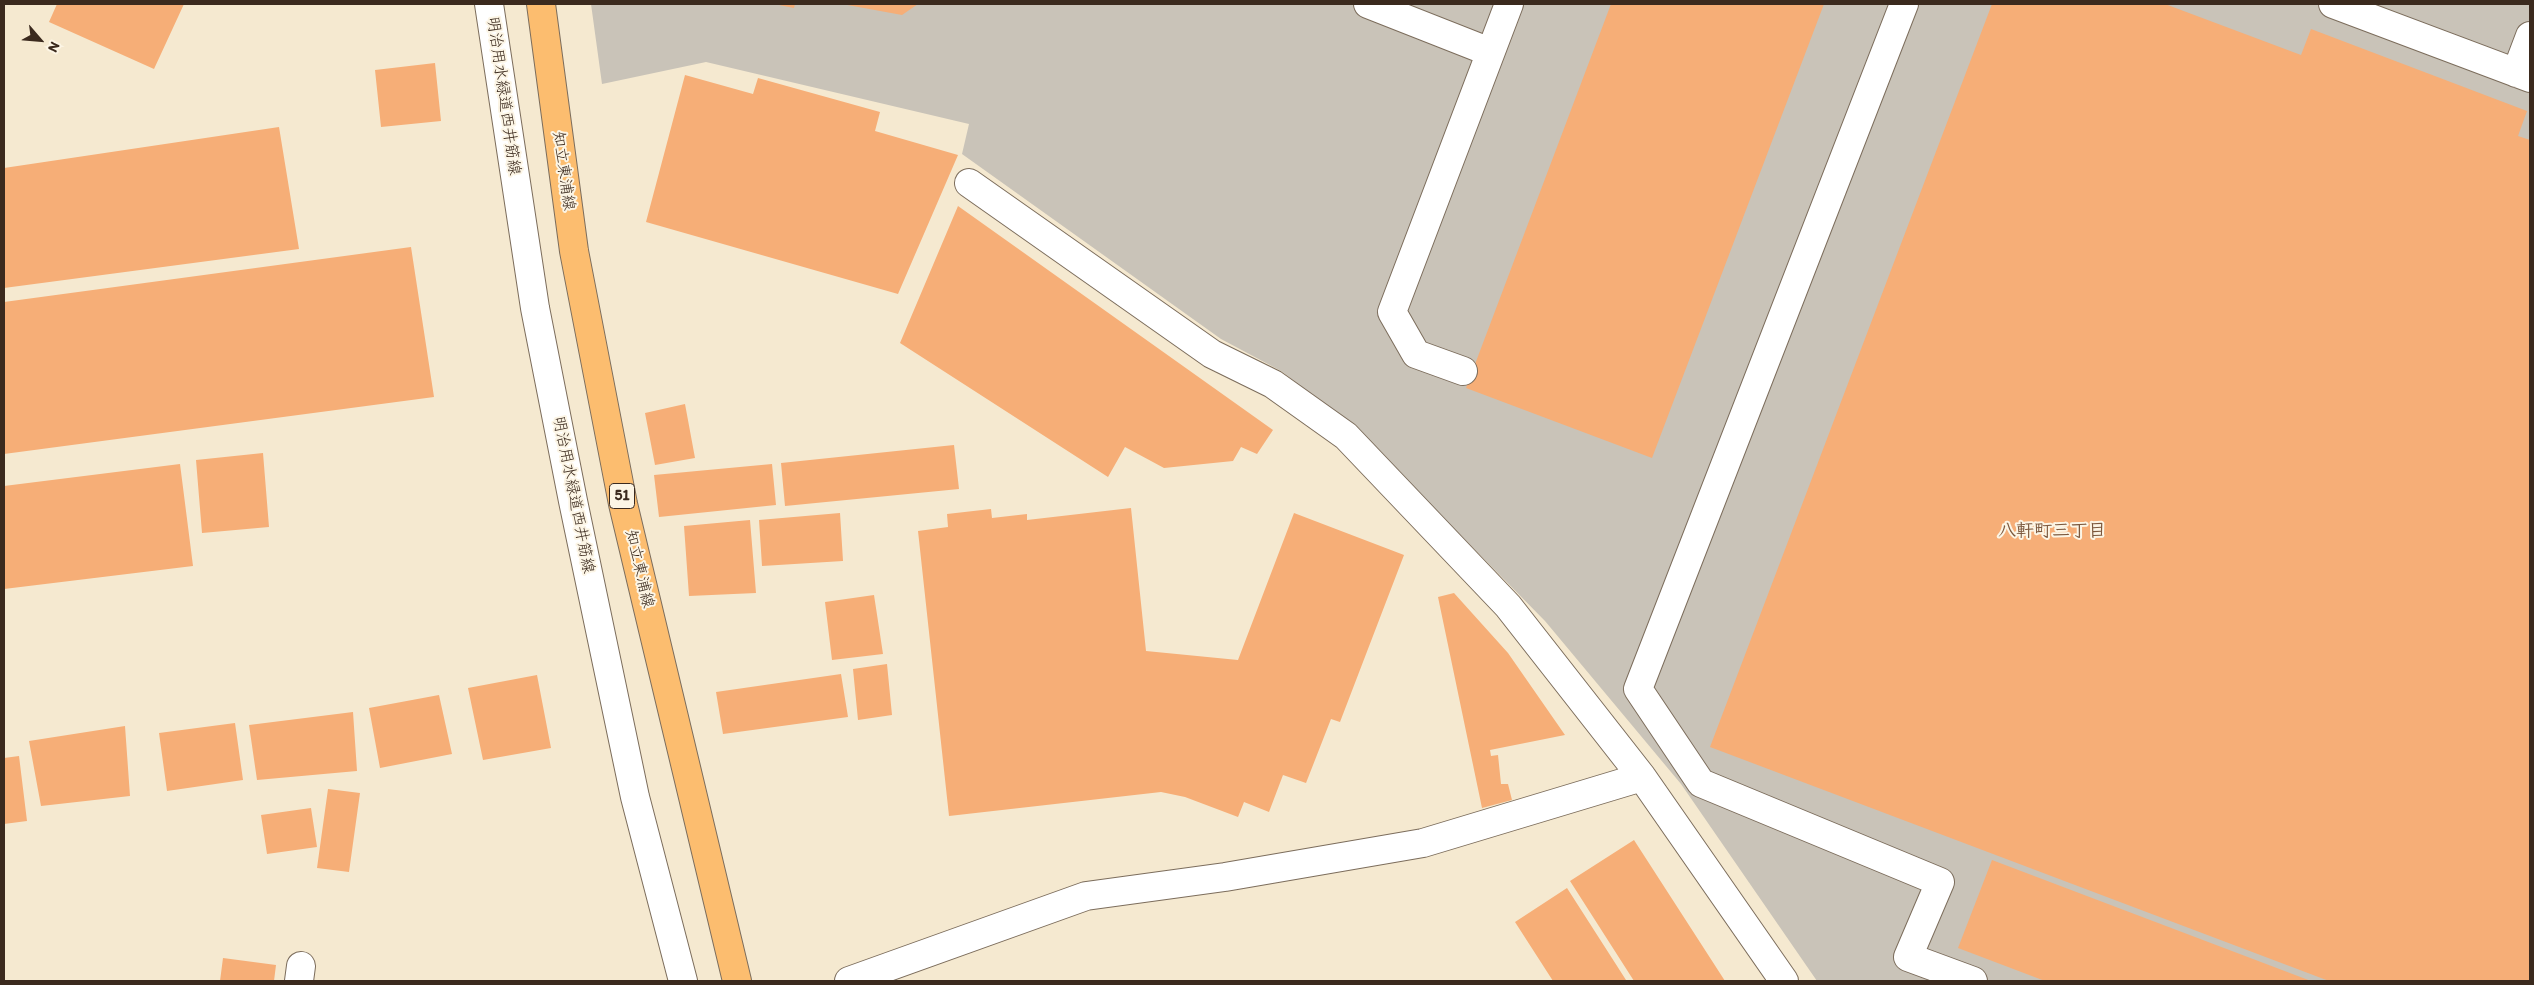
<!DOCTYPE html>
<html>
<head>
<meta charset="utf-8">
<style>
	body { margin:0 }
	#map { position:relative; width:2534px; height:985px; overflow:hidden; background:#f5e9d0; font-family:Itim,sans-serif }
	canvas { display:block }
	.frame { position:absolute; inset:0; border:5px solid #3b2a1e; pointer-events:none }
	.north { position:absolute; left:15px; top:15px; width:50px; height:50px; -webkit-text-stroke:4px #fcf5e5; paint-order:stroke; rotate:117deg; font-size:14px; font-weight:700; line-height:20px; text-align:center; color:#3b2a1e }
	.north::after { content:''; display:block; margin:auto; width:18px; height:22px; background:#3b2a1e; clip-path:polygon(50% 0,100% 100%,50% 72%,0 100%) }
</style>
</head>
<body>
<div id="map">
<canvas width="2534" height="985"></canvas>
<div class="frame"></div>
<div class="north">N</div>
</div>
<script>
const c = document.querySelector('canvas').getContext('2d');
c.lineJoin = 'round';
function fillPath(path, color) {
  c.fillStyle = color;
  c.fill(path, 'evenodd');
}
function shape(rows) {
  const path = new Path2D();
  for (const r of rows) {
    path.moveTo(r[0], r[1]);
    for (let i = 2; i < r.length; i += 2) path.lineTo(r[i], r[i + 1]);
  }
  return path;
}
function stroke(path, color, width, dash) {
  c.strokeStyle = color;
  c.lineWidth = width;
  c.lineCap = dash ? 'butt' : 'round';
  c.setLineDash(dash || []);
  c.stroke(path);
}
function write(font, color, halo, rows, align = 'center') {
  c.font = font + ' Itim,"Klee One",sans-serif';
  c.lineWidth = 4;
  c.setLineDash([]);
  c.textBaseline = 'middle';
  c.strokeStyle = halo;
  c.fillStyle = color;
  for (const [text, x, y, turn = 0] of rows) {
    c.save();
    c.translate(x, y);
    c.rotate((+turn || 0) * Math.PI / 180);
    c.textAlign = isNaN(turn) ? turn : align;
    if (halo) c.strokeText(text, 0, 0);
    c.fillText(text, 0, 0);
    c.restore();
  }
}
const industrial = shape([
	[591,4,2530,4,2530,981,1817,981,1681,784,1545,621,1351,424,1281,371,1221,339,962,154,969,124,706,62,602,84]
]);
const building = shape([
	[57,4,184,4,154,69,49,22],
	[774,4,795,4,794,8],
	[842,4,918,4,902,15],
	[1611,4,1824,4,1652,458,1466,388],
	[1992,4,2165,4,2301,55,2311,29,2527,111,2518,136,2530,140,2530,981,2329,981,1710,747],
	[435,63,441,121,381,127,375,70],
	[685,75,753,94,758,78,880,112,875,131,958,155,898,294,646,222],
	[279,127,299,249,4,288,4,168],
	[958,206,1273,430,1257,454,1241,447,1233,461,1164,468,1125,447,1108,477,900,343],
	[411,247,434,397,4,454,4,302],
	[685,404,695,458,655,465,645,413],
	[954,445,959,489,785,506,781,463],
	[263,453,269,527,202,533,196,460],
	[180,464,193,566,4,589,4,486],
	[772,464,776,505,659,517,654,475],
	[1131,508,1146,651,1238,660,1294,513,1404,555,1340,722,1331,719,1306,783,1283,775,1269,812,1244,802,1238,817,1185,797,1161,792,949,816,918,531,948,527,947,514,991,509,992,518,1027,514,1027,520],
	[840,513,843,561,762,566,759,520],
	[750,520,756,593,689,596,684,526],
	[1454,593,1508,653,1565,735,1490,750,1491,756,1498,755,1501,784,1508,784,1512,800,1482,808,1438,597],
	[874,595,883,654,832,660,825,602],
	[887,664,892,715,858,720,853,669],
	[841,674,848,717,723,734,716,692],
	[537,675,551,748,483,760,468,688],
	[439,695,452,754,380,768,369,708],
	[353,712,357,771,257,780,249,725],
	[235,723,243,780,167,791,159,733],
	[125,726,130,796,41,806,29,741],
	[19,756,27,821,4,824,4,758],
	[328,789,360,793,349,872,317,868],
	[311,808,317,847,267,854,261,815],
	[1634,840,1725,981,1634,981,1570,881],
	[1992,860,2311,981,2045,981,1958,948],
	[1567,888,1626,980,1624,981,1553,981,1515,922],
	[223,958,276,965,274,981,220,981]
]);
const minor = shape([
	[489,4,535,308,573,501,635,797,683,981],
	[1368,4,1490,52],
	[1904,4,1638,689,1701,783,1940,882,1908,957,1973,981],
	[2333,4,2530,78],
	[2516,73,2530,36],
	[969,183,1212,354,1273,384,1346,436,1508,606,1642,777],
	[1463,371,1416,354,1392,312,1509,4],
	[299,981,301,966],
	[849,981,1086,896,1225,877,1423,843,1642,777,1784,981]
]);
const major = shape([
	[541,4,574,251,623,504,737,981]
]);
const shields = [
	[622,496,25]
];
const shieldNames = [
	["51",622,496]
];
const streetNames = [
	["明治用水緑道西井筋線",503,96,82],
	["知立東浦線",563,171,82],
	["明治用水緑道西井筋線",573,495,79],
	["知立東浦線",639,569,77]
];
const neighbourhoodNames = [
	["八軒町三丁目",2052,531]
];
fillPath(industrial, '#c9c3b8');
fillPath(building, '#f6ae77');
stroke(minor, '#7c6d5c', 30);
stroke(major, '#7c6d5c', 30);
stroke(minor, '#fff', 28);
stroke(major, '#fcbd6f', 28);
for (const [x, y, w] of shields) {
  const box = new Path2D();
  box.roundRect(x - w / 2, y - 12.5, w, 25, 4);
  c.fillStyle = '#fcf5e5';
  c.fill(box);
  stroke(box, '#3b2a1e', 1);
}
write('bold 15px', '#3b2a1e', null, shieldNames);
write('16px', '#3b2a1e', '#fcf5e5', streetNames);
write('bold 18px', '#7c583d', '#fcf5e5', neighbourhoodNames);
</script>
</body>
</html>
